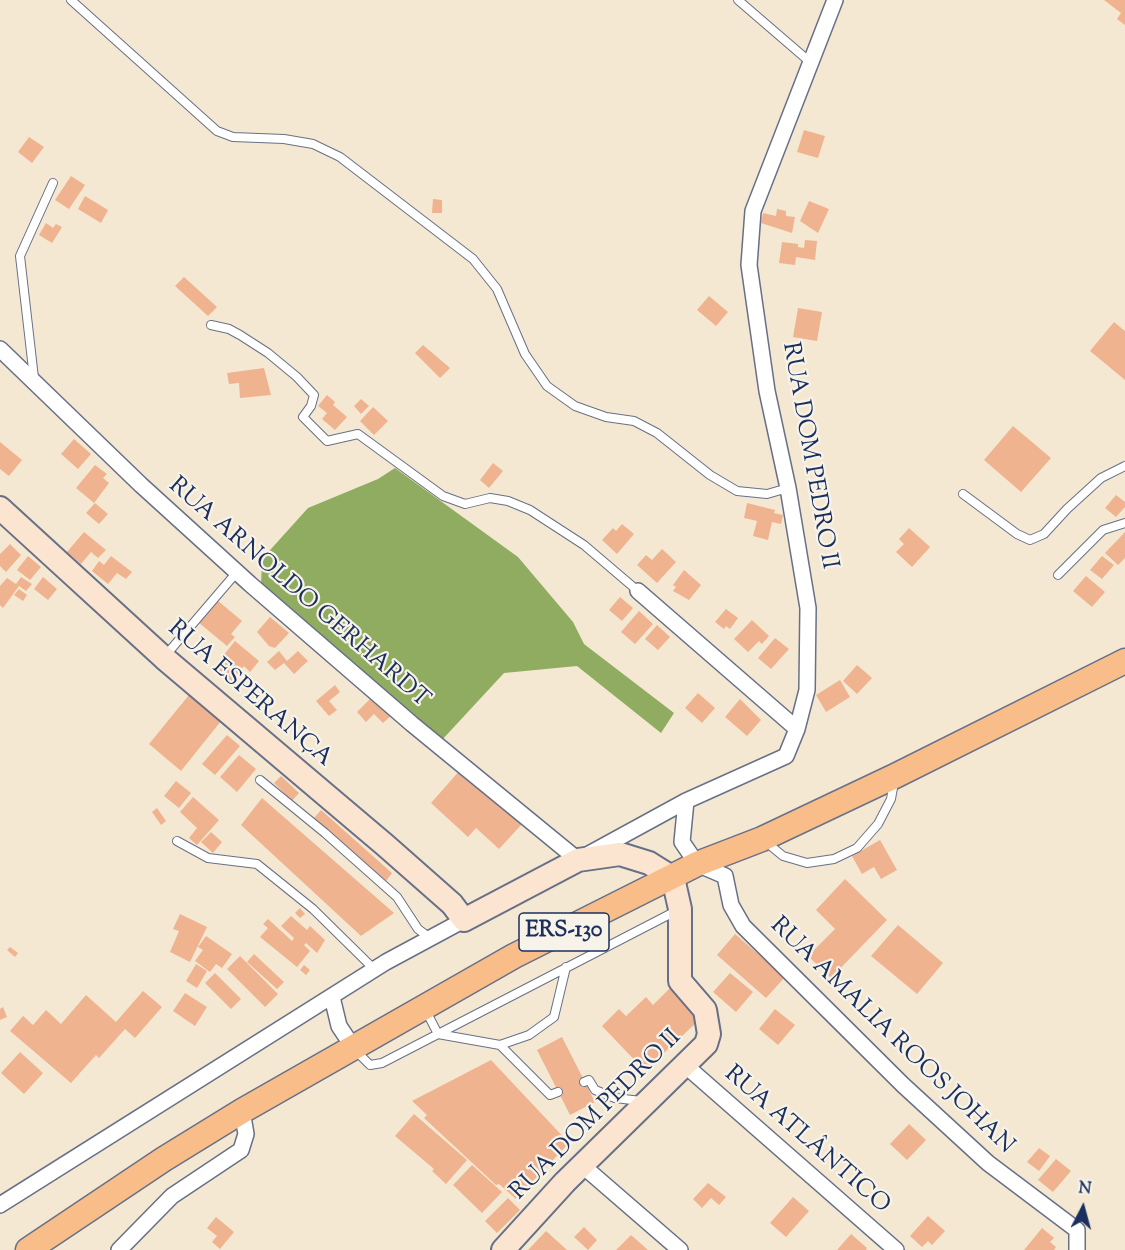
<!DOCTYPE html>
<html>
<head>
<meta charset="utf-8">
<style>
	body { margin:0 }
	#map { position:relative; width:1125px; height:1250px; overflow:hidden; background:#f4e8d3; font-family:"Sorts Mill Goudy",serif }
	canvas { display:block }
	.north { position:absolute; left:1053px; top:1178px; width:60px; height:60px; -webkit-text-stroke:4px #f7f3e8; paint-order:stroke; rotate:6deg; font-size:16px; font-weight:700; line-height:24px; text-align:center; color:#1b2f5e }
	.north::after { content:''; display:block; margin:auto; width:21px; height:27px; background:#1b2f5e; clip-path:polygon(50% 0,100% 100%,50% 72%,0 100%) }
</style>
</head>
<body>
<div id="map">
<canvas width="1125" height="1250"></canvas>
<div class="north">N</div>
</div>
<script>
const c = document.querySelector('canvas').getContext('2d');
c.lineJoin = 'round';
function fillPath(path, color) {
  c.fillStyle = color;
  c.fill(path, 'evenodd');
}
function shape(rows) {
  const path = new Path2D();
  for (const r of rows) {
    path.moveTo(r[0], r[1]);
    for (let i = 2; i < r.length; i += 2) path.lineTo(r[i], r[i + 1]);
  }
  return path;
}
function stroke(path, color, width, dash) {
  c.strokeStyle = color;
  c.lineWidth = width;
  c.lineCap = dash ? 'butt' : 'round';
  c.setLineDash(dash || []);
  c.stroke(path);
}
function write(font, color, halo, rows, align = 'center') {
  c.font = font + ' "Sorts Mill Goudy",serif';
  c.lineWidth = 4.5;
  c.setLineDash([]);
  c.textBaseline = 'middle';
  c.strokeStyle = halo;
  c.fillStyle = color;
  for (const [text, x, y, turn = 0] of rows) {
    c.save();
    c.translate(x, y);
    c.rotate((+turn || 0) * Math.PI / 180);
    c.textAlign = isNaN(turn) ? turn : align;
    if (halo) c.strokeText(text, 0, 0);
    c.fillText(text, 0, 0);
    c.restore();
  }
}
const forest = shape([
	[395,468,518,557,573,622,584,644,674,713,661,733,577,666,504,673,441,741,261,586,262,559,308,508,378,479]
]);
const building = shape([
	[1104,0,1125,0,1125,25,1117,19,1121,13],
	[804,130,825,136,818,158,797,152],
	[29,137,44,147,32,163,18,152],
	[71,176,85,185,69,209,55,200],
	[85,196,108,210,101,223,78,209],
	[433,199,442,200,442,213,432,213],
	[809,201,829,209,818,233,800,221],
	[777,209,786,211,786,216,795,217,792,233,761,223,763,213,776,216],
	[46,223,53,228,56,224,62,227,52,243,39,235],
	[805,240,817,241,815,260,796,257,795,265,779,263,782,242,798,244,798,247,804,248],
	[184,277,217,307,208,316,175,286],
	[709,296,728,312,716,326,697,310],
	[798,308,822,312,817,341,793,337],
	[1114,322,1125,331,1125,380,1090,351],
	[423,345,450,368,440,378,415,353],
	[264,368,271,395,240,398,239,383,229,384,227,373],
	[327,395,335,402,333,405,347,417,335,430,322,419,327,413,318,406],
	[361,399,369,406,361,414,354,406],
	[373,407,388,421,374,435,360,421],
	[1013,426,1051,458,1021,492,984,460],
	[74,439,91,454,78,469,61,454],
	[0,442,22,460,9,476,0,469],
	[493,463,503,471,489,488,480,480],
	[95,465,107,474,103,478,109,483,94,503,76,488],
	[1116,495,1125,502,1125,507,1116,517,1105,508],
	[95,503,108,514,99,524,86,513],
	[747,503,775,510,774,513,783,515,781,524,772,522,768,540,753,536,757,521,744,518],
	[622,524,634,534,617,554,602,540,613,528,616,531],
	[909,528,930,547,912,567,896,552,904,544,899,539],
	[84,532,106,550,98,558,91,552,81,564,67,552],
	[1125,532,1125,558,1118,565,1105,553],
	[10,544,21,555,6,572,0,566,0,554],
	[662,549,676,562,657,583,637,565,646,555,652,560],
	[28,556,41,567,30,580,17,570],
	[111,556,132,572,126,579,117,573,108,584,92,571,99,561,104,565],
	[1102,556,1114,565,1102,579,1090,570],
	[684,570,701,585,689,600,673,591,676,587,673,585],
	[1086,576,1105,592,1092,607,1073,591],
	[21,577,32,584,26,591,19,586,3,608,0,605,0,586,7,578,16,584],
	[43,577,57,589,48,600,34,589],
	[19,589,27,595,23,601,14,595],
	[620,597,633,608,622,621,609,610],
	[217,600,242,621,231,634,235,637,227,646,198,622],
	[726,609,738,618,730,629,726,626,724,629,715,622],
	[639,611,653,624,635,644,621,632],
	[270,617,289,633,275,648,269,646,257,632],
	[752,620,769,636,762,644,759,641,748,652,734,639],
	[657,625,670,637,658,650,645,639],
	[775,638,789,649,771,669,758,658],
	[235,641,259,661,250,672,244,666,230,683,213,668],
	[279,651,287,661,298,651,308,661,294,674,284,663,275,670,267,662],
	[857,665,872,678,857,694,843,681],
	[840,680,850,697,826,712,816,695],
	[335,685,340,692,329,701,337,710,329,716,316,701],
	[698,693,715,708,702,723,685,708],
	[189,695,221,721,181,771,149,744],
	[374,695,393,714,383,723,374,714,366,722,357,712],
	[740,699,761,720,747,736,725,717],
	[227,735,240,746,215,775,202,764],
	[239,755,256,769,237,792,220,777],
	[461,769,522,824,499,849,476,828,468,837,431,803],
	[281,776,299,793,292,801,274,783],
	[176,781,191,793,179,808,164,796],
	[193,797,219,820,197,845,189,838,197,828,180,812],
	[262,798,394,913,361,936,241,825],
	[157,808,166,821,161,825,152,812],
	[321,810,392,873,386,881,314,818],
	[211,832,222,842,213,853,201,842],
	[880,840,897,870,881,879,874,867,862,874,852,856],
	[845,879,887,920,831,978,808,956,835,929,816,910],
	[300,908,305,914,300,918,295,913],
	[180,914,207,927,190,962,170,952,179,931,173,929],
	[291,916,307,930,310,926,325,940,317,953,306,943,304,945,310,951,297,967,260,937,268,928,263,924,268,919,292,941,294,938,281,926],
	[898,925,943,963,917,994,871,956],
	[735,934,785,977,766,998,717,955],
	[206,936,232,954,222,968,216,964,210,972,195,961,203,950,198,947],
	[10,947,18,953,15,957,7,950],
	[254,954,284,982,277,989,247,962],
	[240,956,278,994,265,1007,227,969],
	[196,964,207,971,197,988,186,981],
	[304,965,310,970,306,975,300,970],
	[215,973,241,999,231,1009,205,983],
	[730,973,753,992,736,1012,713,992],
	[670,988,700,1019,645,1071,602,1026,619,1009,626,1016,646,997,653,1005],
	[143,991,162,1007,135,1038,125,1029,99,1058,96,1055,71,1083,10,1031,23,1016,33,1025,46,1010,61,1024,86,995,116,1022],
	[185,993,207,1007,195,1026,173,1011],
	[3,1007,7,1017,0,1020,0,1009],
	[775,1009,795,1025,778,1045,759,1029],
	[562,1037,595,1102,570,1115,537,1050],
	[20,1052,43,1073,24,1094,1,1073],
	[491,1060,569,1143,516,1199,499,1184,496,1185,424,1118,427,1115,412,1101],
	[414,1114,467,1160,446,1184,432,1171,434,1169,395,1136],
	[909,1124,926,1140,907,1160,890,1144],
	[1039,1148,1050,1156,1039,1171,1027,1162],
	[1056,1159,1071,1171,1053,1192,1038,1180],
	[472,1165,502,1192,482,1213,453,1185],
	[708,1183,726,1197,719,1205,711,1198,702,1208,693,1199],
	[793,1197,809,1211,786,1237,770,1223],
	[508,1198,520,1210,497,1233,485,1221],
	[928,1216,945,1231,932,1245,928,1241,922,1247,910,1236],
	[216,1217,234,1232,220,1249,212,1242,217,1236,207,1228],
	[584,1227,597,1240,588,1250,574,1237],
	[1042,1228,1054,1238,1050,1242,1056,1247,1054,1250,1024,1250],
	[546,1231,567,1250,528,1250],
	[851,1234,867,1248,866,1250,837,1250],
	[631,1235,648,1250,616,1250]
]);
const lane = shape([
	[71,0,217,131,233,137,284,139,313,144,340,157,473,259,497,289,525,354,547,386,575,406,606,417,634,421,657,433,710,475,737,491,767,494,788,488],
	[738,0,810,62],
	[211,325,229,329,240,335,268,353,297,377,314,395,311,406,303,417,327,441,358,434,443,496,465,504,490,498,508,501,530,510,584,545,638,591],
	[34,378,20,256,53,183],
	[963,494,1017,534,1030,540,1044,534,1067,509,1101,478,1125,466],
	[1058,575,1103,530,1125,523],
	[166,655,237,572],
	[260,780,325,833,397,897,418,929,430,938],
	[177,841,208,858,257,864,313,909,375,970],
	[766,842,783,856,807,863,834,859,857,848,878,824,891,799,894,782],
	[426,1011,438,1034,500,1045,550,1095,558,1092],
	[500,1045,529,1035,554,1017,566,967],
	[356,1051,370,1065,382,1063,676,911],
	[584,1082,589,1080,595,1090,615,1098,641,1101]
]);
const street = shape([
	[0,349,141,485,250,584,412,724,578,860,686,801,786,756,797,729,807,690,808,608,788,488,767,391,749,265,753,211,835,0],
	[638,591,797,729],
	[686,801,682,842,697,864,725,876,731,905,743,926,903,1085,988,1163,1077,1230,1077,1250],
	[332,997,339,1026,353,1047],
	[686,1066,896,1250],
	[583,1166,680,1250],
	[0,1205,386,962,464,920],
	[119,1250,172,1196,241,1150,246,1134,242,1111]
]);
const secondary = shape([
	[0,508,164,658,385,845,452,904,464,920,578,860,620,854,649,863,673,878,680,909,680,981,705,1010,709,1034,706,1044,565,1182,503,1250]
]);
const primary = shape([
	[28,1250,164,1159,242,1111,514,956,697,864,762,839,895,776,1125,661]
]);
const shields = [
	[564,932,90]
];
const shieldNames = [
	["ERS-130",564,932]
];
const streetNames = [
	["RUA DOM PEDRO II",808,456,80],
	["RUA ARNOLDO GERHARDT",298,594,41],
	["RUA ESPERANÇA",249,695,41],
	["RUA AMALIA ROOS JOHAN",891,1037,44],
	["RUA DOM PEDRO II",597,1116,-45],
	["RUA ATLÂNTICO",806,1141,41]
];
fillPath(forest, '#8fac60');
fillPath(building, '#f0b38f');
stroke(lane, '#677087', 10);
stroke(street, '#677087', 18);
stroke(secondary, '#677087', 26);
stroke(primary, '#677087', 27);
stroke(lane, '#fff', 8);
stroke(street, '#fff', 15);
stroke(secondary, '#fce5d0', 22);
stroke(primary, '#f8bd89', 24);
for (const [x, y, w] of shields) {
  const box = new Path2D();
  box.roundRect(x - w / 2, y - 19, w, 38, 4.5);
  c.fillStyle = '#f7f3e8';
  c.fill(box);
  stroke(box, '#1b2f5e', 1.5);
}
write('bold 22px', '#1b2f5e', null, shieldNames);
write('24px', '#1b2f5e', '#f7f3e8', streetNames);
</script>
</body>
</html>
